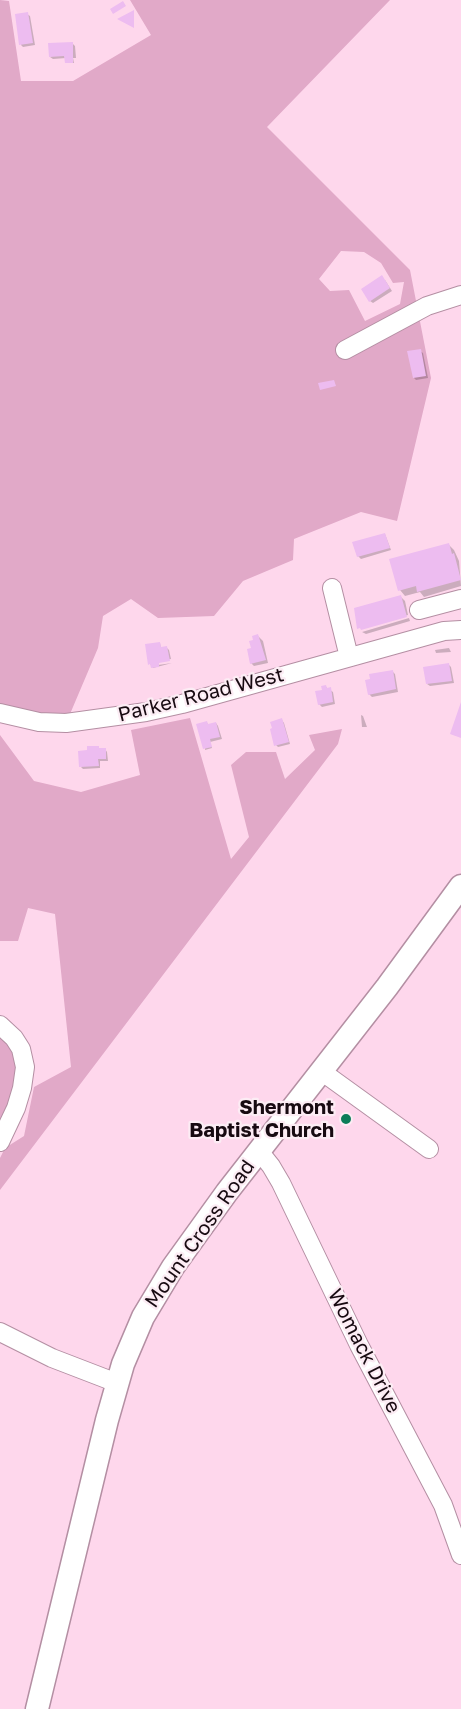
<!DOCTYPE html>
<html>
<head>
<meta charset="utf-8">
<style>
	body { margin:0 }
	canvas { display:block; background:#fed7ec }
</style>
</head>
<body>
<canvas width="461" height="1709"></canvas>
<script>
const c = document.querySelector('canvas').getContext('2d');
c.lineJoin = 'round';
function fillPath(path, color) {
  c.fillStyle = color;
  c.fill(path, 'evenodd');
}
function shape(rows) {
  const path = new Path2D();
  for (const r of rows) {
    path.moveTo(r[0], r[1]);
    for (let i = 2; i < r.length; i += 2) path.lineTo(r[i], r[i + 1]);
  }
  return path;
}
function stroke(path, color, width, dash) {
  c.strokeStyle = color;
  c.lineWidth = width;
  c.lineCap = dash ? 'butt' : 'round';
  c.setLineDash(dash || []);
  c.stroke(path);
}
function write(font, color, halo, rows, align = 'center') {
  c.font = font + ' "Golos Text",sans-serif';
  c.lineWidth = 4.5;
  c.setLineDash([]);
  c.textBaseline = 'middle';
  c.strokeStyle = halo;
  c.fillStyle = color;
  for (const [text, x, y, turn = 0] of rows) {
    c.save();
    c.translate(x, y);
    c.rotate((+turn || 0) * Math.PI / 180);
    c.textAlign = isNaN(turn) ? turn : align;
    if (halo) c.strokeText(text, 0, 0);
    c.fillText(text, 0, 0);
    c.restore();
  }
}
const green = shape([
	[0,0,9,1,21,81,73,81,151,35,130,0,390,0,267,127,410,270,431,378,397,521,361,512,294,539,293,560,243,581,214,616,158,618,131,599,103,616,98,648,70,714,19,713,0,707],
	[341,251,364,252,381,263,393,283,404,282,400,304,365,321,349,290,330,291,319,279],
	[190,718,231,859,249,837,231,765,246,752,276,752,285,779,315,750,309,735,342,729,338,744,0,1190,0,1158,5,1148,24,1136,34,1087,71,1067,55,914,28,908,18,941,0,941,0,735,34,781,81,792,140,775,131,730],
	[0,1029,10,1042,23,1073,0,1133]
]);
const shadow = shape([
	[27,14,30,16,35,45,23,47,21,45],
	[72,43,75,46,76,58,73,58,74,63,67,63,66,58,53,59,50,57],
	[385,280,392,291,373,303,370,301],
	[420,351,423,353,428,378,416,380,414,378],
	[385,534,391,550,361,559,358,556],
	[448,544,454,550,459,561,461,586,424,597,420,592,405,596,400,590],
	[401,597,405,601,408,615,358,628],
	[409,618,410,621,366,634,362,632],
	[258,636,263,641,268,663,254,666,251,663,254,641],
	[160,643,161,648,167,648,169,650,171,659,156,662,158,665,172,663,153,668,150,664],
	[449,648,451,652,436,653,435,650],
	[449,665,451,667,454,683,430,686,427,684],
	[392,671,395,674,398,692,372,697,369,694],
	[326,687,333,692,335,704,322,707,319,704],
	[361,715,363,716,367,727,362,727],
	[282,720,284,723,290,744,278,747,276,745],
	[207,723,209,725,216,723,218,726,222,739,210,742,212,748,205,750],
	[98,747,99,750,105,749,107,752,108,761,100,761,100,768,83,769,81,767]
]);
const building = shape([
	[123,1,126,6,113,14,110,9],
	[134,10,134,28,117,19],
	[28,12,33,43,19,45,15,14],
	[73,42,73,63,65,63,64,56,49,57,48,43],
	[382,275,390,288,369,302,361,289],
	[421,349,426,376,413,378,407,351],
	[334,380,336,386,320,390,318,383],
	[385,533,390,548,357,557,352,542],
	[449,543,452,554,454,553,461,580,417,592,416,586,398,591,389,559],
	[401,595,407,617,361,630,360,628,357,629,354,608],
	[258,634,266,660,250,664,247,649,251,648,249,641,253,640,252,636],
	[160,642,161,647,167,646,170,661,159,663,159,667,151,668,150,664,148,665,145,644],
	[449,663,452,681,426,684,423,667],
	[393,670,396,689,368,695,365,680,370,679,369,674],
	[326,685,327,688,331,687,333,702,318,705,315,691,322,690,321,686],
	[461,702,461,738,450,734],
	[282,718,289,742,274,746,270,729,272,728,270,722],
	[207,721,208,724,216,722,220,737,210,739,212,747,203,749,196,724],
	[87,746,99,746,99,748,106,748,106,759,98,759,99,766,79,767,78,751,87,750]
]);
const minor = shape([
	[345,350,427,306,461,295],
	[332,588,349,657],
	[419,610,461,599],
	[0,713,39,722,66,723,146,712,182,704,444,631,461,630],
	[0,1025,14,1038,21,1049,25,1067,22,1088,16,1108,0,1142],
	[321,1071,429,1149],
	[259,1151,271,1166,281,1183,359,1345,443,1505,461,1555],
	[0,1332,52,1358,117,1383]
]);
const major = shape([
	[37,1709,107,1420,123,1364,143,1317,173,1267,227,1192,387,987,461,886]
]);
const markers = [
	[346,1119,6,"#0c7d59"]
];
const streetNames = [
	["Parker Road West",201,695,-14],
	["Mount Cross Road",200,1234,-55],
	["Womack Drive",364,1351,63]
];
const poiNames = [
	["Shermont",334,1108],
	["Baptist Church",334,1131]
];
fillPath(green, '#e1a9c8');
fillPath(shadow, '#0003');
fillPath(building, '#edbcf0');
stroke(minor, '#b48fa3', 20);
stroke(major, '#b48fa3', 25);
stroke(minor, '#fff', 18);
stroke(major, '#fff', 22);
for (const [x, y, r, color] of markers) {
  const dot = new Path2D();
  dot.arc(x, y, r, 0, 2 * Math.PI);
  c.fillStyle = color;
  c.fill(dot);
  stroke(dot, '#fcecf4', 2);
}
write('20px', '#170a11', '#fcecf4', streetNames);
write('bold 20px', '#170a11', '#fcecf4', poiNames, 'right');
</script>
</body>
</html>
